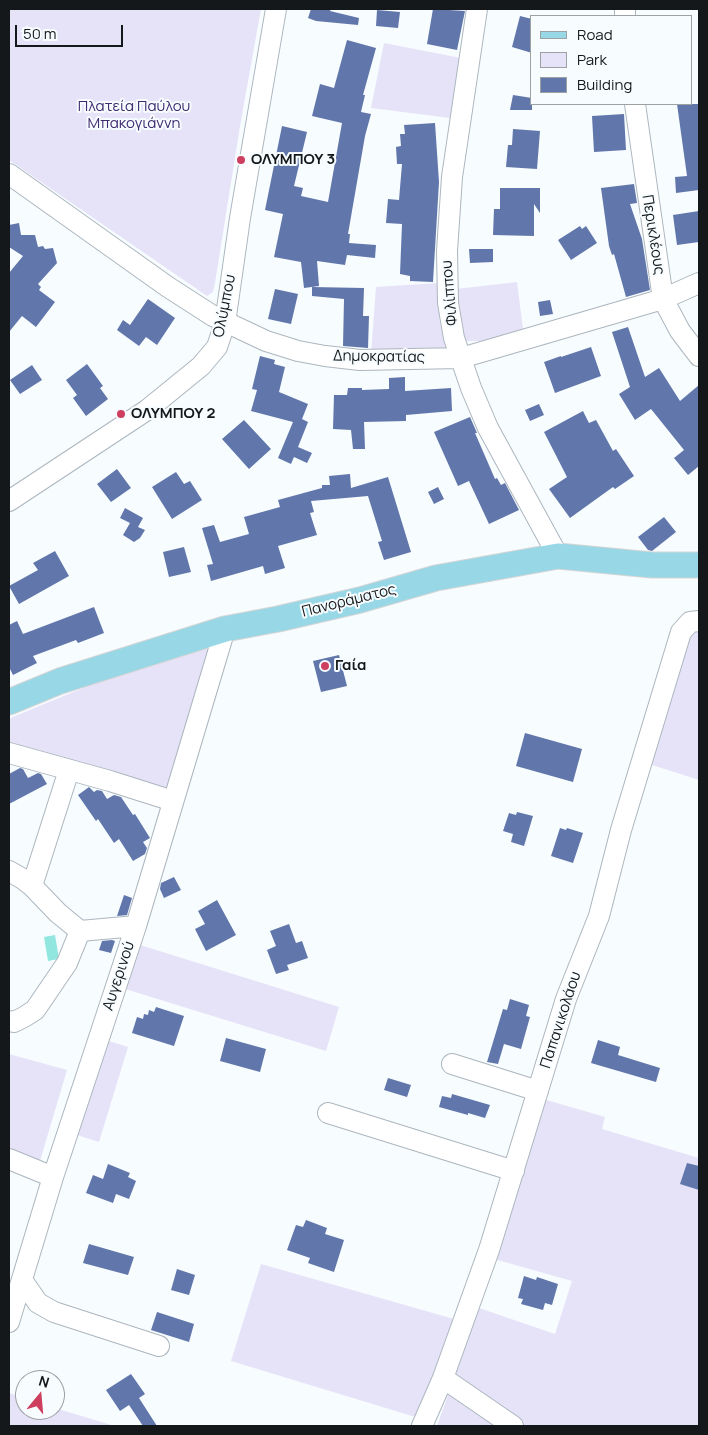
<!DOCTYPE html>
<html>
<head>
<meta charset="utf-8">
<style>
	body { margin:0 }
	#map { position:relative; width:708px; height:1435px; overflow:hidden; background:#f7fcff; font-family:Manrope,sans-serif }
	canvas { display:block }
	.frame { position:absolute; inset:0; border:10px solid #14181a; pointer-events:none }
	.legend { position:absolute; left:530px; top:15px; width:162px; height:90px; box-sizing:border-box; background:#f7fcff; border:1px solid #9ca1a3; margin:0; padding:6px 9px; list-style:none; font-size:15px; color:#14181a }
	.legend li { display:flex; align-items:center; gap:10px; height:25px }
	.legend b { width:25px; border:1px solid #9ca1a3 }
	.north { position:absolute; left:15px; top:1370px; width:50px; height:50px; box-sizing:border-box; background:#f7fcff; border:1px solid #9ca1a3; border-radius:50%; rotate:17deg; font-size:14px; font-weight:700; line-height:20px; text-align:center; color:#14181a }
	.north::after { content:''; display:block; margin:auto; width:18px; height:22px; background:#cd3e5f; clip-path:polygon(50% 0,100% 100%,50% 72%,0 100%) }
	.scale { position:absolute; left:15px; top:25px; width:108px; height:22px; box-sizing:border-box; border:2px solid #14181a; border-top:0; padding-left:6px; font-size:15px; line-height:18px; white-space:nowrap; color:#14181a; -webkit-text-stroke:4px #f7fcff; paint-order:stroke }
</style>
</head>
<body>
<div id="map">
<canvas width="708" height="1435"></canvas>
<div class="frame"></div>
<ul class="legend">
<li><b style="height:6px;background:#98d7e5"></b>Road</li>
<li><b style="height:14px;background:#e6e3f9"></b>Park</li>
<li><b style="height:14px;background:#6176aa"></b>Building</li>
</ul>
<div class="north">N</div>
<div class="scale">50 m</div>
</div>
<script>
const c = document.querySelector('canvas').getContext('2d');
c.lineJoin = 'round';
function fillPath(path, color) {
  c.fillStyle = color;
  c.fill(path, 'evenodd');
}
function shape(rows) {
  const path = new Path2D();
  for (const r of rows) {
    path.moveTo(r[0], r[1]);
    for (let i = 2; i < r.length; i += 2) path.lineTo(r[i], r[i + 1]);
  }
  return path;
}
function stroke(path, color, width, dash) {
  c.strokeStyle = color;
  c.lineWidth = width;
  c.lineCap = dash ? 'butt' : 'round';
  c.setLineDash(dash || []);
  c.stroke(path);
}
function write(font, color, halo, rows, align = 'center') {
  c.font = font + ' Manrope,sans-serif';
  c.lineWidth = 4;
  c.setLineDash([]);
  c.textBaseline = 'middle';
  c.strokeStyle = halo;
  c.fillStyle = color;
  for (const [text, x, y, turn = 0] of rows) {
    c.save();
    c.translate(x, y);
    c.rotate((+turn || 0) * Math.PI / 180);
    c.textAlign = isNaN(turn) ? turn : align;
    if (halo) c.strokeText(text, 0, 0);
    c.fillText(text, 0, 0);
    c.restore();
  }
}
const green = shape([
	[9,9,261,9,240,126,215,283,213,292,207,296,9,160],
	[384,43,461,58,450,118,371,108],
	[517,282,523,329,481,341,466,341,460,323,456,289],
	[438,283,447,347,442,349,371,354,376,287],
	[699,623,699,780,649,764,687,634],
	[211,645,168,793,9,744,9,719,15,716,100,681],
	[137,944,339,1007,326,1051,122,988],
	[106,1040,128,1047,99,1142,77,1135],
	[9,1054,67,1070,40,1161,9,1149],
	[543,1099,605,1117,602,1129,699,1158,699,1426,437,1426,479,1308,555,1334,572,1281,494,1259],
	[261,1264,461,1321,422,1419,231,1361],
	[9,1393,25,1398,25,1410,55,1410,55,1408,115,1426,9,1426]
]);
const water = shape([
	[55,935,59,959,48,961,44,937]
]);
const building = shape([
	[311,9,331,9,330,11,359,18,358,25,316,21,308,18],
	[433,9,465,11,457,50,427,44],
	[377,10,400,12,398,28,376,26],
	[520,16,532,19,532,53,512,47],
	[347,40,376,48,363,95,365,95,361,112,371,114,365,136,348,234,350,234,349,243,376,245,375,258,347,255,345,265,317,261,319,286,304,288,301,262,274,257,283,214,265,210,282,126,307,132,294,186,303,188,301,196,328,202,342,123,312,116,320,84,334,88],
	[513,95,532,98,532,110,510,110],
	[677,104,699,104,699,190,676,193,675,177,687,176],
	[624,114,626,150,594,152,592,116],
	[435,123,439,182,433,282,410,281,410,276,400,274,402,224,386,223,388,199,399,200,402,164,397,164,396,147,401,146,400,134,405,134,404,125],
	[513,129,540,131,537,169,506,167,508,145,512,145],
	[634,184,637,203,630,204,642,239,650,290,626,297,614,254,612,255,609,246,601,188],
	[500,188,540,188,540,213,534,204,534,236,493,235,494,209,500,209],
	[699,211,699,242,677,245,673,215],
	[19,223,21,235,35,235,38,247,43,246,45,249,53,248,57,263,38,284,41,287,39,290,55,302,36,327,22,316,9,332,9,273,23,256,9,247,9,225],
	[580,226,582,229,586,226,597,243,571,260,558,240],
	[469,249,493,249,493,262,470,263],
	[312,287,364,288,363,316,369,316,368,348,343,346,344,299,312,296],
	[275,289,298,294,291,324,268,319],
	[148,299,175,318,157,345,146,337,139,346,117,330,123,320,130,325],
	[550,300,553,314,540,316,538,302],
	[628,327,645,377,659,368,680,401,699,385,699,466,688,475,674,458,684,450,651,409,635,420,619,394,630,387,612,332],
	[591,347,601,376,555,393,544,362,561,356,561,357],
	[260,356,275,360,274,364,285,367,279,392,308,404,302,419,308,422,298,447,312,453,307,463,294,457,291,464,278,458,293,422,251,411,257,390,252,389],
	[87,364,103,386,100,388,108,399,86,416,73,398,77,395,66,380],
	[32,365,42,380,20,394,10,380],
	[405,377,405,391,451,388,452,411,406,415,406,421,364,422,365,449,353,449,351,430,333,429,334,395,347,395,348,388,362,388,362,390,389,389,389,378],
	[539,404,544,415,530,421,525,410],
	[583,411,589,423,596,420,613,451,616,449,634,476,615,489,613,487,570,518,549,489,567,477,544,432],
	[470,417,477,433,475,433,495,479,497,478,501,485,505,483,519,510,489,524,469,481,458,486,434,432],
	[244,420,271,449,249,469,222,439],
	[117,469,131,488,111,502,97,484],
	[176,472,184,484,190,481,202,500,172,519,152,487],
	[350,474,351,488,388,477,411,552,384,560,378,542,382,541,368,496,311,501,314,512,310,513,317,535,278,546,285,568,265,574,263,566,211,581,207,565,213,564,202,528,214,525,220,542,249,534,244,517,280,507,278,500,322,488,322,485,330,485,329,476],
	[438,487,444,499,434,504,428,492],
	[125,508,143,518,138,527,145,530,140,538,134,542,123,535,130,523,120,518],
	[664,517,676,532,652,551,648,550,638,537],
	[184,547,191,572,169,577,163,552],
	[55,551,69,576,19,604,9,586,38,570,33,563],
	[94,607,104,633,78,643,76,640,33,656,37,663,13,675,9,667,9,625,17,621,23,634],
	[339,655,347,686,321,692,313,661],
	[525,733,582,749,573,782,516,766],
	[20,768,23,769,28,778,38,773,41,774,47,784,9,804,9,774],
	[89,787,94,792,97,790,102,791,107,799,114,795,121,797,133,815,135,814,150,838,143,842,147,848,145,854,133,861,119,839,114,843,98,819,96,821,78,795],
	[517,812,533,816,524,846,511,842,513,834,503,831,509,813,516,815],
	[560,828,566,830,567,828,583,833,573,863,551,856],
	[174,877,181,890,164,898,160,889,161,883],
	[124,895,132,898,127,915,117,916],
	[217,900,236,935,206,951,195,929,205,924,198,911],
	[289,924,296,943,302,941,308,958,287,965,289,970,276,974,267,950,276,946,270,931],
	[112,940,115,941,111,953,99,950,102,941],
	[510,999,529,1005,526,1016,530,1017,521,1049,504,1044,498,1064,487,1062,503,1009,507,1010],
	[156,1007,184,1016,174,1046,132,1033,137,1017,143,1019,144,1014,148,1015,149,1010,154,1012],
	[226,1038,266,1049,260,1072,220,1061],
	[598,1040,620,1047,618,1055,660,1068,656,1082,591,1063],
	[388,1078,411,1085,407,1097,384,1090],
	[452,1094,490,1105,485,1118,468,1113,468,1115,439,1107,442,1096,451,1098],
	[687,1163,699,1166,699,1190,680,1184],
	[108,1164,130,1173,128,1177,136,1181,129,1199,116,1194,113,1203,86,1193,93,1175,103,1179],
	[306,1220,327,1228,325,1234,344,1240,334,1272,308,1263,310,1258,287,1250,296,1225,303,1227],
	[89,1244,134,1257,128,1275,83,1263],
	[177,1269,195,1275,189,1295,171,1290],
	[524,1276,536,1280,537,1277,558,1284,552,1305,545,1303,543,1310,521,1304,523,1299,518,1298],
	[157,1312,194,1324,189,1342,151,1330],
	[131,1374,145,1394,139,1398,157,1426,143,1426,129,1405,120,1411,106,1390]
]);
const minor = shape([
	[477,9,452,177,447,251,448,303,454,338,471,388,488,428,558,556],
	[625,9,625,16],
	[635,104,663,299,680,331,699,356],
	[9,174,168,287,213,316,266,341,298,351,325,356,360,360,461,358,663,299,699,283],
	[9,501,147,410,201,366,217,347,225,323,240,218,276,9],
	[9,753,110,781,173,801],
	[9,871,23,879,32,886,58,913,80,931],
	[32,886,69,770],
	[9,1021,14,1022,24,1017,35,1010,67,963,80,931,136,926],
	[452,1064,538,1091],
	[328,1113,514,1171],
	[9,1159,53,1177],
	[22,1280,38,1303,54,1312,159,1346],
	[9,1322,53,1177,136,926,225,629],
	[443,1378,513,1426],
	[422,1426,443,1378,489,1250,566,999,599,916,621,830,681,632,690,622,699,621]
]);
const major = shape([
	[9,702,60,681,225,629,278,619,360,600,436,578,558,556,652,565,699,565]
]);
const markers = [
	[241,160,5,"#cd3e5f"],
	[121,414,5,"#cd3e5f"],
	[325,666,5,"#cd3e5f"]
];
const parkNames = [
	["Πλατεία Παύλου",134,107],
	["Μπακογιάννη",134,124]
];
const poiNames = [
	["ΟΛΥΜΠΟΥ 3",251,160],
	["ΟΛΥΜΠΟΥ 2",131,414],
	["Γαία",335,666]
];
const streetNames = [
	["Περικλέους",653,235,81],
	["Φιλίππου",450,293,-95],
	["Ολύμπου",225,306,-79],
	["Δημοκρατίας",379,357,1],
	["Πανοράματος",349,601,-14],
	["Αυγερινού",119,976,-72],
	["Παπανικολάου",561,1020,-72]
];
fillPath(green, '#e6e3f9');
fillPath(water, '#91e7df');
fillPath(building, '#6176aa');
stroke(minor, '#acb6be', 22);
stroke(major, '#d5d5d6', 27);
stroke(minor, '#fff', 20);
stroke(major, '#98d7e5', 25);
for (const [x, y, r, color] of markers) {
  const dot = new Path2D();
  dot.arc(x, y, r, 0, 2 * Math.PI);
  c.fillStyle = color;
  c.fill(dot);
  stroke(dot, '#f7fcff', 2);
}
write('15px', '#3f2b70', '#f7fcff', parkNames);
write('bold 15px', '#14181a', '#f7fcff', poiNames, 'left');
write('15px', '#14181a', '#f7fcff', streetNames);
</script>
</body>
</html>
